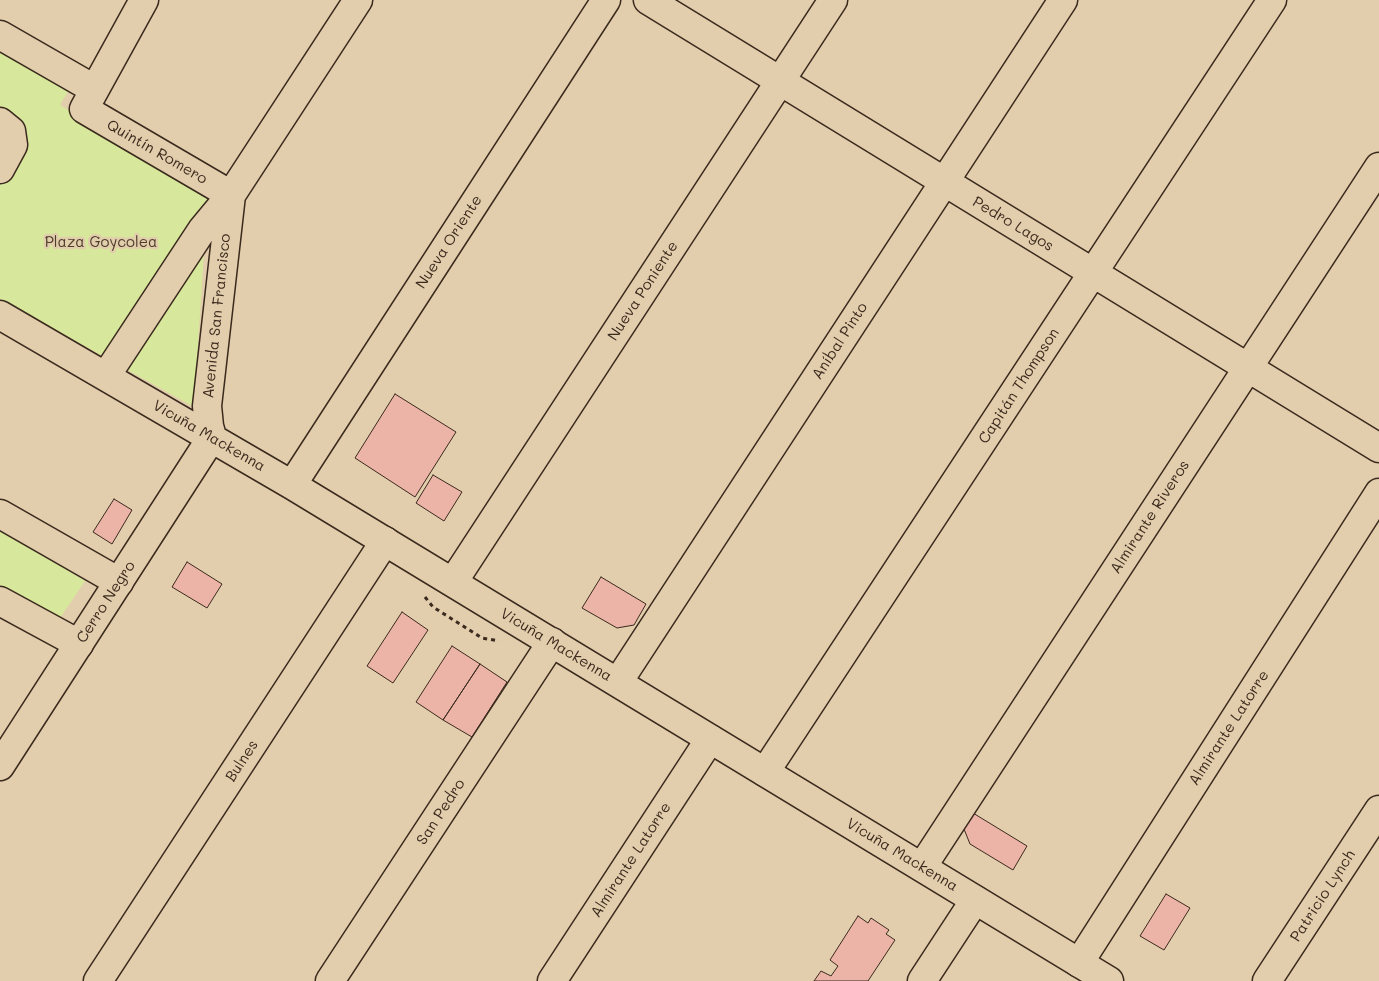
<!DOCTYPE html>
<html>
<head>
<meta charset="utf-8">
<style>
	body { margin:0 }
	canvas { display:block; background:#e2cdac }
</style>
</head>
<body>
<canvas width="1379" height="981"></canvas>
<script>
const c = document.querySelector('canvas').getContext('2d');
c.lineJoin = 'round';
function fillPath(path, color) {
  c.fillStyle = color;
  c.fill(path, 'evenodd');
}
function shape(rows) {
  const path = new Path2D();
  for (const r of rows) {
    path.moveTo(r[0], r[1]);
    for (let i = 2; i < r.length; i += 2) path.lineTo(r[i], r[i + 1]);
  }
  return path;
}
function stroke(path, color, width, dash) {
  c.strokeStyle = color;
  c.lineWidth = width;
  c.lineCap = dash ? 'butt' : 'round';
  c.setLineDash(dash || []);
  c.stroke(path);
}
function write(font, color, halo, rows, align = 'center') {
  c.font = font + ' Mali,sans-serif';
  c.lineWidth = 4.5;
  c.setLineDash([]);
  c.textBaseline = 'middle';
  c.strokeStyle = halo;
  c.fillStyle = color;
  for (const [text, x, y, turn = 0] of rows) {
    c.save();
    c.translate(x, y);
    c.rotate((+turn || 0) * Math.PI / 180);
    c.textAlign = isNaN(turn) ? turn : align;
    if (halo) c.strokeText(text, 0, 0);
    c.fillText(text, 0, 0);
    c.restore();
  }
}
const green = shape([
	[0,50,69,90,60,105,208,191,194,407,0,299],
	[0,529,85,581,58,621,0,589]
]);
const building = shape([
	[395,394,456,432,415,497,355,458,395,394],
	[433,475,462,492,444,521,416,503,433,475],
	[114,499,132,510,112,544,93,532,114,499],
	[187,562,222,584,207,608,172,587,187,562],
	[601,577,646,604,634,625,617,628,582,608,601,577],
	[402,612,428,630,393,683,367,666,402,612],
	[452,646,480,664,443,720,416,702,452,646],
	[480,664,507,682,472,737,443,720,480,664],
	[973,813,1027,846,1013,870,970,844,964,829,973,813],
	[1166,894,1190,908,1164,950,1140,936,1166,894],
	[858,916,868,923,871,918,889,930,886,934,895,940,868,981,814,981,821,971,831,976,838,966,830,960,858,916]
]);
const path = shape([
	[425,597,433,607,482,638,499,641]
]);
const minor = shape([
	[144,0,84,109,231,195],
	[648,0,1379,448],
	[0,35,94,89],
	[0,122,11,131,13,145,0,169],
	[0,514,119,582],
	[453,582,833,0],
	[0,601,79,644],
	[618,682,1063,0],
	[765,772,1272,0],
	[922,867,1379,167],
	[1079,963,1379,493],
	[98,981,385,541],
	[330,981,552,642],
	[552,981,710,739],
	[922,981,975,900],
	[1267,981,1379,810]
]);
const major = shape([
	[0,315,292,485,1109,981],
	[106,376,202,230,231,195,358,0],
	[212,437,209,426,207,406,231,195],
	[292,485,606,0],
	[0,766,212,437]
]);
const streetNames = [
	["Quintín Romero",157,152,30],
	["Pedro Lagos",1013,224,31],
	["Nueva Oriente",449,242,-57],
	["Nueva Poniente",643,291,-57],
	["Avenida San Francisco",217,316,-84],
	["Aníbal Pinto",840,341,-57],
	["Capitán Thompson",1019,386,-57],
	["Vicuña Mackenna",209,436,30],
	["Almirante Riveros",1150,517,-57],
	["Cerro Negro",106,602,-57],
	["Vicuña Mackenna",556,645,31],
	["Almirante Latorre",1229,728,-57],
	["Bulnes",242,761,-57],
	["San Pedro",441,812,-57],
	["Vicuña Mackenna",902,855,31],
	["Almirante Latorre",631,860,-57],
	["Patricio Lynch",1323,896,-57]
];
const parkNames = [
	["Plaza Goycolea",101,242]
];
fillPath(green, '#d7e79b');
fillPath(building, '#ecb3a7');
stroke(building, '#3b2a1e', 1);
stroke(minor, '#3b2a1e', 31);
stroke(major, '#3b2a1e', 31);
stroke(path, '#3b2a1e', 3, [4, 4]);
stroke(minor, '#e2cdac', 28);
stroke(major, '#e2cdac', 28);
write('15px', '#3b2a1e', '#e2cdac', streetNames);
write('15px', '#4b3d2a', '#e2cdac', parkNames);
</script>
</body>
</html>
